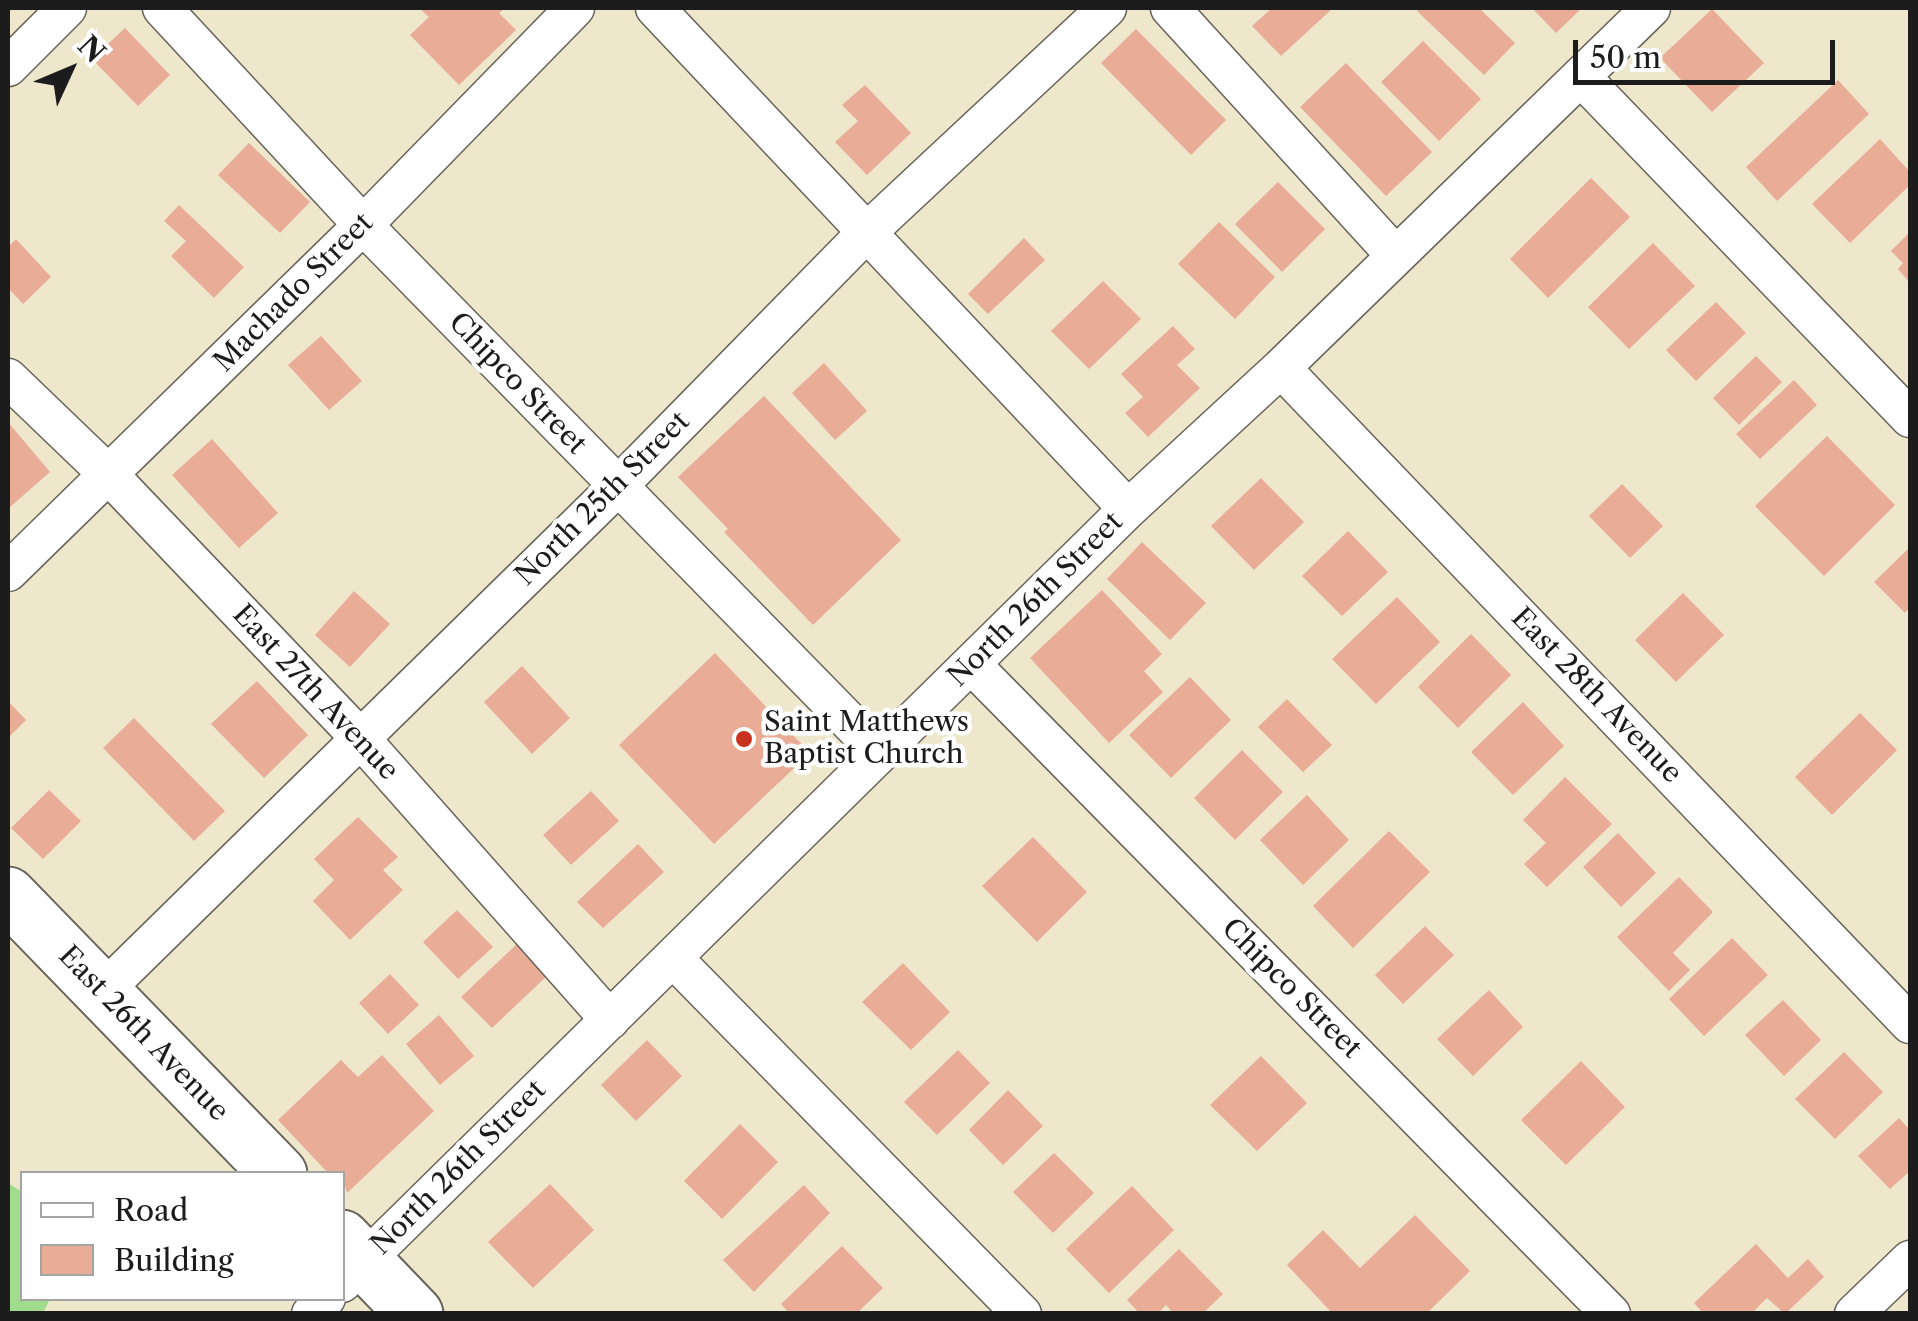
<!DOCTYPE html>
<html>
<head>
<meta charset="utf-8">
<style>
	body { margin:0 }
	#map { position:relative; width:1918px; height:1321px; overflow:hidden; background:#eee7cc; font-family:"Libre Caslon Text",serif }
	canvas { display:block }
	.frame { position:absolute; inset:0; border:10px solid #1c1c1c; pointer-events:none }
	.legend { position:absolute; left:20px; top:1171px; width:325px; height:130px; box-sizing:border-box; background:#fff; border:2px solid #a4a4a4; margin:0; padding:12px 18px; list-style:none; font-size:30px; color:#1c1c1c }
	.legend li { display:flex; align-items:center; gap:20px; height:50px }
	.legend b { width:50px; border:2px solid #a4a4a4 }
	.north { position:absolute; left:20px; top:20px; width:100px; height:100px; -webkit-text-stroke:8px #fff; paint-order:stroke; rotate:46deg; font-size:28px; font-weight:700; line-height:40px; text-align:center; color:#1c1c1c }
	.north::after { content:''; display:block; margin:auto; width:35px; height:45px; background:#1c1c1c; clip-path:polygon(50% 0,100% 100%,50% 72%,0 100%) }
	.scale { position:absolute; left:1573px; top:40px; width:262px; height:45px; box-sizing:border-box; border:5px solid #1c1c1c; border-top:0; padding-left:12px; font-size:30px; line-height:35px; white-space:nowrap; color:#1c1c1c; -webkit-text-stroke:8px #fff; paint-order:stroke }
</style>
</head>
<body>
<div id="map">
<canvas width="1918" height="1321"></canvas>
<div class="frame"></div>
<ul class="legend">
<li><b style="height:12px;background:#fff"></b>Road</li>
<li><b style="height:28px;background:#e9ac96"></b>Building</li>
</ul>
<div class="north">N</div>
<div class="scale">50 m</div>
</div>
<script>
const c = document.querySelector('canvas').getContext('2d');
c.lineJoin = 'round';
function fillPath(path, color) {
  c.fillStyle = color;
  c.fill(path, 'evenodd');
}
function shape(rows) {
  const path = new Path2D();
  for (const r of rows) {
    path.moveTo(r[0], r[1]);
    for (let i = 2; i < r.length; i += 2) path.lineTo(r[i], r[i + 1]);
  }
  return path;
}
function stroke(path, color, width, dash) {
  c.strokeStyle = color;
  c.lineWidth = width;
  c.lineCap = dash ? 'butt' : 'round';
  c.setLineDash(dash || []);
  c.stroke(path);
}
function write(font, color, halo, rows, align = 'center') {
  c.font = font + ' "Libre Caslon Text",serif';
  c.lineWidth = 9;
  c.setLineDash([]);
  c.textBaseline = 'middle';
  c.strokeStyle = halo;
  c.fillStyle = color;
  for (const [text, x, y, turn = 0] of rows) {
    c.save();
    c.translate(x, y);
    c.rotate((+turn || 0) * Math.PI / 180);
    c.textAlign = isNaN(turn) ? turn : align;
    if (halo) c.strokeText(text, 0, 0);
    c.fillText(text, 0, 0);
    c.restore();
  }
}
const green = shape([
	[8,1183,22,1192,22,1298,50,1299,43,1313,8,1313]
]);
const building = shape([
	[419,8,505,8,499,13,516,30,459,85,410,35,429,17],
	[1272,8,1333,8,1281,56,1252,26],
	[1420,8,1479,8,1515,43,1484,75,1417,11],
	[1532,8,1582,8,1556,33],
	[1712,9,1764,63,1712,112,1660,58],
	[125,28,170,75,138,106,92,59],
	[1136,29,1226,120,1191,155,1101,63],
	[1423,41,1481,99,1439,141,1381,82],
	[1346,63,1432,152,1386,196,1300,107],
	[1838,80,1869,114,1777,201,1746,167],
	[865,85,911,133,867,175,835,142,858,121,842,105],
	[1880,139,1910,172,1910,185,1850,243,1812,204],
	[249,143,310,202,280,233,218,175],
	[1591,178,1630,217,1548,298,1510,259],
	[1278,182,1325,229,1282,272,1235,224],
	[179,205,244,267,214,298,171,256,186,241,164,221],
	[1219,222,1275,277,1235,319,1178,264],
	[1910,232,1910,283,1898,269,1903,263,1891,251],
	[1024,238,1045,260,988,314,968,294],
	[16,239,51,277,23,304,8,288,8,247],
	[1653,243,1695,286,1629,349,1588,307],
	[1103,281,1141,319,1089,369,1051,331],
	[1716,302,1746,333,1696,381,1666,350],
	[1173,326,1195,349,1177,365,1200,388,1148,437,1125,413,1143,397,1121,374],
	[321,336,362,381,329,410,288,365],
	[1756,356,1782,382,1739,425,1713,398],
	[824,363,867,411,835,440,792,393],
	[1794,380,1817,405,1760,459,1736,434],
	[764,396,901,540,813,625,724,532,728,529,678,477],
	[8,422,50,472,10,507,8,504],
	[1827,436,1895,505,1824,576,1755,506],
	[212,439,278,513,239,548,172,475],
	[1261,478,1304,522,1254,570,1211,526],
	[1622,484,1663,526,1630,558,1589,516],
	[1348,531,1388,572,1342,616,1302,576],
	[1142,542,1206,603,1170,640,1107,579],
	[1910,547,1910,607,1905,613,1874,582],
	[1102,590,1162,654,1144,671,1163,692,1109,743,1030,658],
	[354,591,390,624,350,667,315,635],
	[1683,593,1724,635,1676,682,1635,640],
	[1397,597,1440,642,1376,704,1332,659],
	[1471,634,1511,675,1458,728,1418,687],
	[715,653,810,753,714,844,619,745],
	[522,666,570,718,532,754,484,702],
	[1190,677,1231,720,1171,778,1129,735],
	[257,681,308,735,264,778,211,724],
	[1287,699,1332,745,1303,772,1258,727],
	[8,701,26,720,8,738],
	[1523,702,1564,746,1513,795,1471,752],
	[1860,713,1897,750,1832,815,1795,777],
	[134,718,225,811,194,841,103,748],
	[1242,750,1283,792,1235,840,1194,798],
	[1565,777,1612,824,1547,887,1524,864,1546,843,1523,820],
	[49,790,81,821,43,859,11,828],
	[591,791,619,821,571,865,543,835],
	[1307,795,1349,840,1303,885,1260,840],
	[358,817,398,857,383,870,403,890,350,940,313,901,334,880,314,859],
	[1389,831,1430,872,1353,948,1313,906],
	[1618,833,1656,873,1621,907,1583,867],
	[1033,837,1087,892,1037,942,982,886],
	[638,844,664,872,603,928,577,902],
	[1679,877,1713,912,1673,953,1690,970,1669,991,1617,937],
	[457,910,493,947,458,979,423,942],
	[1425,926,1454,955,1403,1004,1375,975],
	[1732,938,1768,975,1704,1036,1669,999],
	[519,942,548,975,492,1028,461,997],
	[903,963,950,1012,911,1050,862,1002],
	[390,974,419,1005,388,1034,359,1003],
	[1489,990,1523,1027,1473,1076,1437,1039],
	[1783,1000,1821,1040,1784,1076,1745,1035],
	[439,1015,474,1056,440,1085,406,1044],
	[647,1040,682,1076,636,1121,601,1085],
	[958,1050,990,1083,937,1135,904,1102],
	[1844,1052,1883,1092,1835,1139,1795,1099],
	[382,1055,434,1111,347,1193,342,1174,329,1174,278,1120,341,1060,358,1077],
	[1261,1056,1307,1103,1257,1151,1210,1105],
	[1581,1061,1625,1107,1566,1165,1521,1120],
	[1008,1090,1043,1126,1003,1165,969,1130],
	[1899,1118,1910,1130,1910,1171,1890,1189,1858,1156],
	[740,1124,778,1162,722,1219,684,1181],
	[1054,1153,1094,1193,1053,1233,1013,1192],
	[550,1184,594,1230,533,1288,488,1242],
	[804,1185,830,1213,754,1292,723,1260],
	[1132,1186,1174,1230,1109,1293,1066,1249],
	[1415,1215,1470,1271,1426,1314,1333,1314,1287,1265,1323,1230,1360,1268],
	[1756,1244,1788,1278,1808,1259,1824,1277,1785,1314,1767,1298,1751,1314,1704,1314,1694,1303],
	[842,1246,883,1288,856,1314,790,1314,781,1304],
	[1179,1249,1223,1294,1202,1314,1174,1314,1166,1305,1157,1314,1140,1314,1127,1300]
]);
const street = shape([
	[162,8,363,225,880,753],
	[655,8,1128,509],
	[1170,8,1396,256],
	[8,67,67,8],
	[1582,78,1910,418],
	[1281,368,1910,1024],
	[8,378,110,476,360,738,610,1020],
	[8,572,363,225,575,8],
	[971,664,1611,1314],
	[675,960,1022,1314],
	[102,992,617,487,866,233,1107,8],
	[342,1283,1128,509,1281,368,1651,8],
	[311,1314,326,1298],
	[1854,1314,1910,1260]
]);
const secondary = shape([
	[8,895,279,1174],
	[342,1238,415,1314]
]);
const markers = [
	[744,739,10,"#c8321e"]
];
const streetNames = [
	["Machado Street",294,293,-45],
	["Chipco Street",517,384,46],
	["North 25th Street",603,499,-45],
	["North 26th Street",1036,600,-45],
	["East 27th Avenue",315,693,47],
	["East 28th Avenue",1596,696,46],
	["Chipco Street",1291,989,45],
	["East 26th Avenue",143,1034,46],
	["North 26th Street",459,1168,-45]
];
const poiNames = [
	["Saint Matthews",764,723],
	["Baptist Church",764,755]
];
fillPath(green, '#a1db8e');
fillPath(building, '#e9ac96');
stroke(street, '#66635a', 41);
stroke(secondary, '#66635a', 59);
stroke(street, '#fff', 38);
stroke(secondary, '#fff', 55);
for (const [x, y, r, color] of markers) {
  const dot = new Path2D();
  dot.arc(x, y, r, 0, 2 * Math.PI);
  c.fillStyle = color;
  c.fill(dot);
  stroke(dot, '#fff', 4);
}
write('28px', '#1c1c1c', '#fff', streetNames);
write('28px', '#1c1c1c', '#fff', poiNames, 'left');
</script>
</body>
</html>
